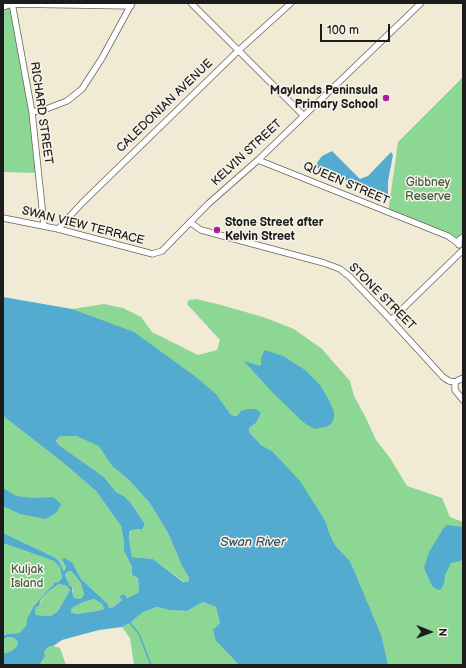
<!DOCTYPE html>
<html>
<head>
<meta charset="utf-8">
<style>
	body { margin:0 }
	#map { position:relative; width:466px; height:668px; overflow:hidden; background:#f1ead4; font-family:"Balsamiq Sans",sans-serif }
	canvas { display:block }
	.frame { position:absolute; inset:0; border:4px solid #1c1c1c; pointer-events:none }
	.north { position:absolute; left:410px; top:612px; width:40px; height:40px; -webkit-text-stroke:3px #f7f3e8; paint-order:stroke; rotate:91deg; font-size:11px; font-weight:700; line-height:16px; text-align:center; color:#1c1c1c }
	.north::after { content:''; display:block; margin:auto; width:14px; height:18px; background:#1c1c1c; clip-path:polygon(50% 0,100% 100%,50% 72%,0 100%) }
	.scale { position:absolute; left:320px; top:24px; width:70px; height:18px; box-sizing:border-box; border:2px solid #1c1c1c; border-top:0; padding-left:5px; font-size:12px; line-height:14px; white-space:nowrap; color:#1c1c1c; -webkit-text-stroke:3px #f7f3e8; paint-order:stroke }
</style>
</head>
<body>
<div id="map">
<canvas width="466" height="668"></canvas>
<div class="frame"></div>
<div class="north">N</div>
<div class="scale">100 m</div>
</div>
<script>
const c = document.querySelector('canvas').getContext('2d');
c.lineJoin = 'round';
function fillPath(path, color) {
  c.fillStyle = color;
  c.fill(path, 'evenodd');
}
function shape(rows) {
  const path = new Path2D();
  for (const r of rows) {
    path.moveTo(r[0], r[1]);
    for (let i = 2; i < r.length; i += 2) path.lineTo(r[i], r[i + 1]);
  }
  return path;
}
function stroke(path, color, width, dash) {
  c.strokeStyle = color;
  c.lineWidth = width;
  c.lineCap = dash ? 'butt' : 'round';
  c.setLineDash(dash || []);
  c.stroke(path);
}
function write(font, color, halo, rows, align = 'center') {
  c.font = font + ' "Balsamiq Sans",sans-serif';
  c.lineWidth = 3;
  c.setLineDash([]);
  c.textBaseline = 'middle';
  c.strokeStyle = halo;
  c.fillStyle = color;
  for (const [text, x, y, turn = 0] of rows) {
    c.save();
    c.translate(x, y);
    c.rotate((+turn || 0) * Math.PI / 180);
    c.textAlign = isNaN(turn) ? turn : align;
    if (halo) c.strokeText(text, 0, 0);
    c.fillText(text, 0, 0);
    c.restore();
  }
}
const green = shape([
	[12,4,32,112,39,173,3,172,3,7],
	[463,77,463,237,460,238,448,236,388,213,398,142],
	[196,299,221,305,263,317,294,329,322,349,350,381,354,396,366,418,376,440,390,458,407,486,442,498,450,517,463,522,463,665,388,665,384,651,350,561,335,545,329,532,326,522,272,451,261,445,249,432,249,428,256,423,261,413,237,416,231,415,217,395,72,309,104,304,123,308,141,317,152,332,198,355,217,350,220,340,187,304,189,300],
	[3,416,61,461,96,491,121,526,124,541,124,551,132,567,132,575,138,578,139,592,126,598,124,594,120,596,122,600,112,608,109,608,108,604,81,579,72,562,64,559,62,561,66,567,64,572,59,561,54,557,3,533],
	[64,436,76,436,99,445,112,466,129,480,149,502,168,533,182,566,189,578,188,582,184,582,153,559,132,557,129,538,131,531,137,529,142,530,145,524,130,502,124,496,116,492,104,477,59,445,56,441,59,437],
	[3,543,54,561,60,568,62,578,43,596,27,619,26,626,19,633,7,634,3,636],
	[68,571,71,571,73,573,81,583,84,594,82,598,77,599,73,597,73,589,70,586,65,575],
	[59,584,67,586,70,590,58,611,51,616,36,615,35,612,36,607,49,591],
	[94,599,102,604,104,609,97,611,76,614,71,612,72,608,83,602],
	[203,602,216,607,220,623,216,641,239,665,134,665,130,638,122,627,130,623,143,612,157,607,169,610,187,611],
	[9,637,14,638,18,642,17,646,12,652,4,655,3,639],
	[53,646,60,648,66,665,40,665,43,661,44,652,48,647]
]);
const water = shape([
	[332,151,360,179,368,176,391,152,393,155,388,181,388,194,379,194,317,168,317,163,322,156],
	[3,297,72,309,134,332,196,377,217,395,231,415,237,416,241,411,248,409,256,409,261,413,256,423,249,428,249,432,261,445,272,451,300,481,326,522,329,532,335,545,350,561,381,635,388,665,239,665,216,641,213,630,220,623,216,607,203,602,187,611,169,610,157,607,143,612,130,623,122,627,99,630,62,640,53,646,48,647,44,652,45,656,40,665,3,665,3,654,12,651,17,646,18,642,14,638,9,637,3,639,3,636,7,634,19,633,26,626,27,619,34,606,51,587,53,586,54,583,58,582,62,578,60,568,54,561,3,543,3,533,54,557,59,561,64,572,66,567,62,560,64,558,72,562,81,579,108,604,109,608,112,608,122,600,119,596,124,594,127,598,139,592,138,578,132,575,132,567,124,551,124,541,121,526,96,491,61,461,3,416],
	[64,436,76,436,99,446,112,466,129,480,149,502,168,533,182,566,189,578,188,582,183,582,153,559,132,557,129,538,130,531,137,529,142,530,145,524,130,502,124,496,116,492,104,477,59,445,56,441,59,437],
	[68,571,71,571,73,573,81,583,84,594,82,598,77,599,73,597,72,587,70,586,65,575],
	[59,584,67,586,70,590,58,611,51,616,36,615,35,612,36,607,39,606,40,601,49,591],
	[94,599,102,604,104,609,97,611,76,614,71,612,72,608,83,602],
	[265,350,283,356,305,370,320,385,329,400,334,412,334,418,331,424,326,427,314,429,303,422,272,392,244,361,261,366,261,358],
	[3,488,16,496,33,498,53,497,61,504,57,512,46,519,20,514,3,506],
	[447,525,463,527,463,558,460,561,451,563,445,575,444,584,440,590,436,589,432,586,424,568,429,552,443,529]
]);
const stream = shape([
	[130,623,139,634,151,665]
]);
const minor = shape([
	[12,3,32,112,44,226],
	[191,3,303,115],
	[3,7,12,4,131,6],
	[32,112,46,109,67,101,82,89,102,58,132,3],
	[258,160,448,236,459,244],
	[3,218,58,229,149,253,152,254,162,251,208,204,258,160,421,3],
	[191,223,201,230,324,263,340,269,350,277,391,320,443,377,449,381,455,382,463,378],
	[58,229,82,203,239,50,291,3],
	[459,245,459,240,463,237],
	[391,320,463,250],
	[455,382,455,390,463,400]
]);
const markers = [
	[386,98,4,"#b5179e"],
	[217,230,4,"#b5179e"]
];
const poiNames = [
	["Maylands Peninsula",378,91],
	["Primary School",378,105],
	["Stone Street after",225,223,"left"],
	["Kelvin Street",225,237,"left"]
];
const streetNames = [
	["CALEDONIAN AVENUE",165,106,-44],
	["RICHARD STREET",41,113,82],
	["KELVIN STREET",247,153,-43],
	["QUEEN STREET",346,184,23],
	["SWAN VIEW TERRACE",83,226,14],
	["STONE STREET",382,297,45]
];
const parkNames = [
	["Gibbney",428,183],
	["Reserve",428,197],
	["Kuljak",27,570],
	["Island",27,584]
];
const waterNames = [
	["Swan River",253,543]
];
fillPath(green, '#8dd794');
fillPath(water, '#53acd0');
stroke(stream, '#53acd0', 1.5);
stroke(minor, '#67645c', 7);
stroke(minor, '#fff', 5.5);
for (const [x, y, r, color] of markers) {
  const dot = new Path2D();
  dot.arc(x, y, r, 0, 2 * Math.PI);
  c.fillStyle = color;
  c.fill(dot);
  stroke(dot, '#f7f3e8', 1.5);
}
write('bold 12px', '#1c1c1c', '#f7f3e8', poiNames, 'right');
write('12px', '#1c1c1c', '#f7f3e8', streetNames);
write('12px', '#445d46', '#f7f3e8', parkNames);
write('italic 13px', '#325664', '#f7f3e8', waterNames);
</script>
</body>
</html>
